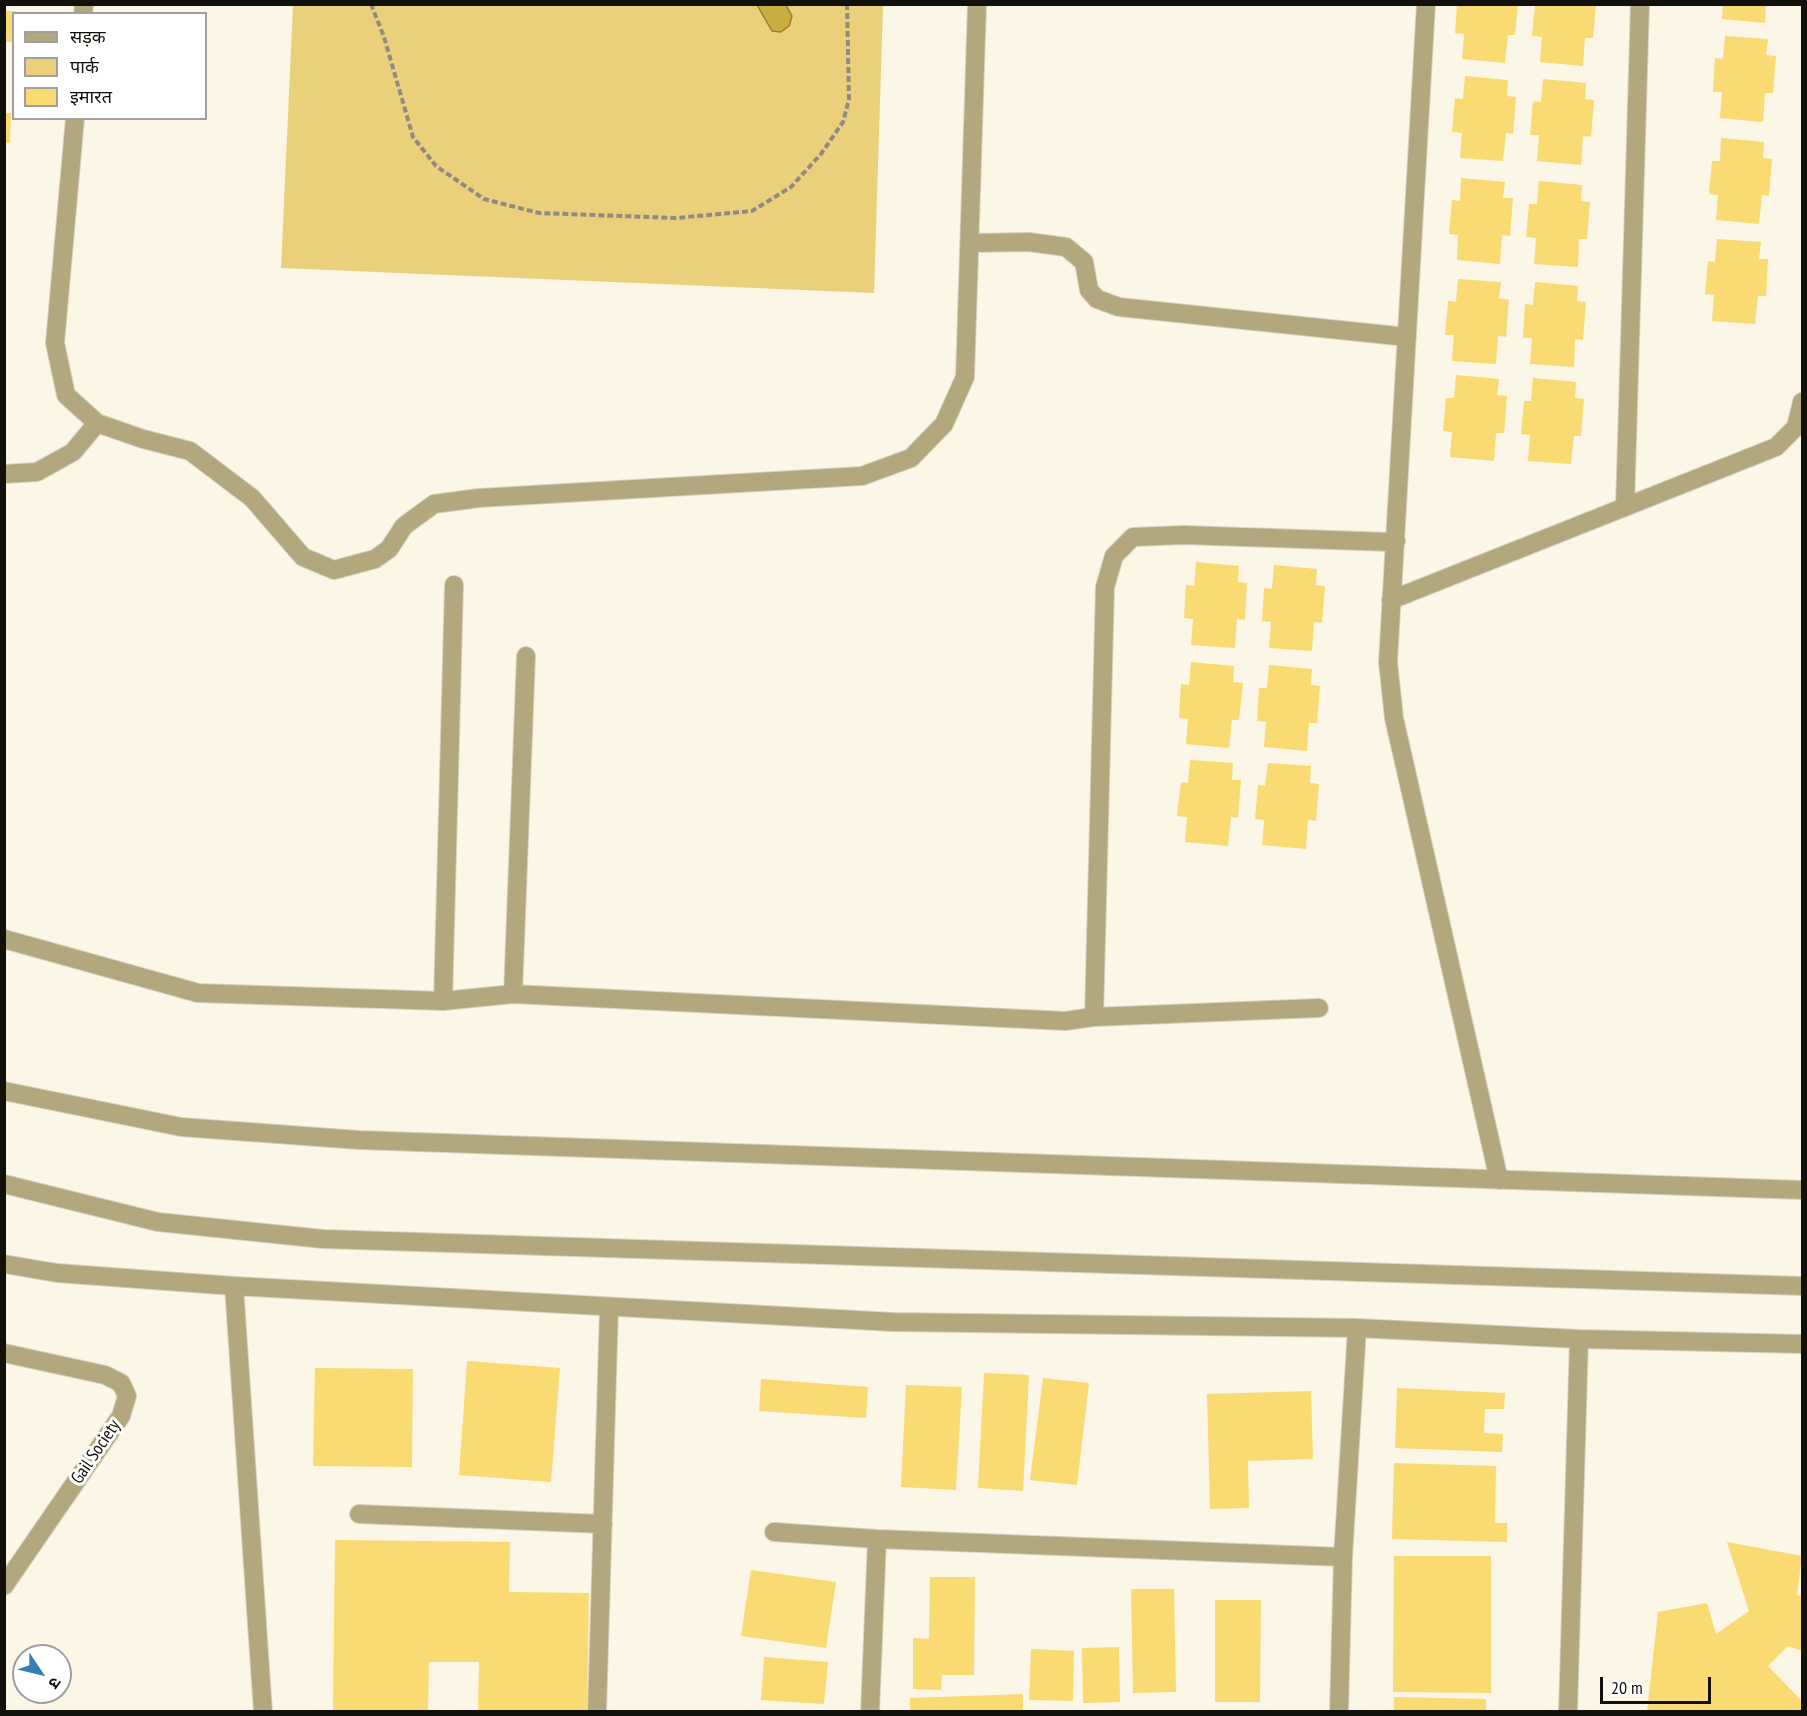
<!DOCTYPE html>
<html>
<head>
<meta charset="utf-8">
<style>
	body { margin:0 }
	#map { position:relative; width:1807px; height:1716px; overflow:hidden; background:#fbf6e6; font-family:"PT Sans Narrow","Noto Sans Devanagari",sans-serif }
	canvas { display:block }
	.frame { position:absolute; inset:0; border:6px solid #11100a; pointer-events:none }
	.legend { position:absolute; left:12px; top:12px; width:195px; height:108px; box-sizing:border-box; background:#fff; border:2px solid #a09f9d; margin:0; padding:8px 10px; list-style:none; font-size:18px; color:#11100a }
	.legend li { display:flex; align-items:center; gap:12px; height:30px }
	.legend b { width:30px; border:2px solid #a09f9d }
	.north { position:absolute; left:12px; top:1644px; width:60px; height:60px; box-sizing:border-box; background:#fff; border:2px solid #a09f9d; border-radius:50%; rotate:125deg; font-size:16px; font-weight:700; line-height:24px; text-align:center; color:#11100a }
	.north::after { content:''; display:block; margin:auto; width:21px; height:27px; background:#357eb2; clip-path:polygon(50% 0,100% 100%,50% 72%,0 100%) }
	.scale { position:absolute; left:1600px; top:1677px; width:111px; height:27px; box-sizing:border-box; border:3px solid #11100a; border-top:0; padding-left:8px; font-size:18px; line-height:21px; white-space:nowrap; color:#11100a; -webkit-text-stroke:4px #fff; paint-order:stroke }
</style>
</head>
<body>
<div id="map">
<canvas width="1807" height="1716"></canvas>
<div class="frame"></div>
<ul class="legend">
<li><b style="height:8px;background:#b3a77d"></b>सड़क</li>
<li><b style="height:16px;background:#ebd07c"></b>पार्क</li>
<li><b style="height:16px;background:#fada72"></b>इमारत</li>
</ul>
<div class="north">उ</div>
<div class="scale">20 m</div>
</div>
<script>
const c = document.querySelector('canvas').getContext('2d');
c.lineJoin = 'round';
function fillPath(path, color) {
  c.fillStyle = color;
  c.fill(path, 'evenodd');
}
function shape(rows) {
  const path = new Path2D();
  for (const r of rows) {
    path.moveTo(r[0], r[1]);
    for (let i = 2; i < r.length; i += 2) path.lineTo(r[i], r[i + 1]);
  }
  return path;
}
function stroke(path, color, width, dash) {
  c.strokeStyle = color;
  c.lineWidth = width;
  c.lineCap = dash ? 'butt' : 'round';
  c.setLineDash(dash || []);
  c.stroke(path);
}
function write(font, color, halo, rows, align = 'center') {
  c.font = font + ' "PT Sans Narrow",sans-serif';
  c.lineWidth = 6;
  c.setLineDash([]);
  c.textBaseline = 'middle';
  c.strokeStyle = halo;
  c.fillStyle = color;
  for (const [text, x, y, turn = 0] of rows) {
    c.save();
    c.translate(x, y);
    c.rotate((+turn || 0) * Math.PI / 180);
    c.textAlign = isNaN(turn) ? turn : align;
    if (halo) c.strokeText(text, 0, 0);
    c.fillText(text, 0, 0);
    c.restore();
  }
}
const green = shape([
	[293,5,883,5,874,293,281,268]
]);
const water = shape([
	[757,5,786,5,792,16,789,26,781,32,772,31,757,5]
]);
const building = shape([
	[1457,4,1518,4,1515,35,1508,35,1505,63,1462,59,1464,34,1455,33],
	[1535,4,1596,4,1593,38,1585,38,1583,66,1540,62,1542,37,1532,36],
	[1723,4,1766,4,1765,23,1722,19],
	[4,11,16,11,16,14,14,14,14,42,4,42],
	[1725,36,1768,39,1766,55,1776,56,1773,93,1765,93,1763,122,1720,118,1722,92,1713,92,1715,58,1723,59],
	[1465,76,1508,80,1507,96,1516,97,1513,134,1506,133,1503,161,1460,158,1462,133,1452,132,1455,98,1463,99],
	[1543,79,1586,83,1585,99,1594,100,1591,137,1583,136,1581,165,1537,161,1539,135,1530,135,1533,101,1541,102],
	[4,113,11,113,10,143,4,143],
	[1721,138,1764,142,1763,158,1772,159,1769,196,1762,195,1759,224,1716,220,1718,195,1709,194,1712,161,1720,161],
	[1461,178,1505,182,1503,198,1513,198,1510,236,1502,235,1500,264,1457,260,1458,235,1449,234,1452,200,1460,201],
	[1539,181,1582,185,1581,201,1590,202,1587,239,1579,239,1578,267,1534,264,1536,238,1526,237,1529,204,1537,204],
	[1717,239,1761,242,1759,259,1768,259,1766,296,1758,296,1755,324,1712,321,1714,295,1705,294,1708,261,1715,262],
	[1458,279,1501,282,1499,298,1509,300,1506,337,1498,336,1496,364,1452,361,1454,335,1445,335,1448,301,1456,302],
	[1535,282,1578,286,1577,301,1586,302,1583,340,1575,339,1574,367,1530,364,1532,338,1523,338,1525,304,1533,305],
	[1456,375,1499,379,1497,395,1507,396,1504,433,1496,433,1494,461,1450,457,1452,432,1443,431,1446,398,1454,398],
	[1533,378,1576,382,1575,398,1584,399,1581,436,1574,436,1571,464,1528,461,1530,435,1521,434,1524,401,1531,401],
	[1196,562,1239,566,1238,582,1247,583,1245,620,1237,619,1235,648,1191,645,1193,619,1184,618,1186,585,1194,586],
	[1274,565,1317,569,1316,585,1325,586,1322,623,1314,622,1312,651,1269,648,1271,622,1262,621,1264,588,1272,589],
	[1191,662,1234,666,1233,682,1243,683,1239,720,1232,720,1229,748,1186,744,1188,719,1179,718,1181,684,1189,685],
	[1269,665,1312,669,1311,685,1320,686,1317,723,1309,723,1307,751,1264,747,1266,722,1257,721,1259,688,1267,688],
	[1190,760,1233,763,1232,780,1241,780,1238,818,1231,817,1228,846,1185,842,1187,817,1177,816,1181,782,1188,783],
	[1268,763,1311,766,1310,783,1319,784,1316,821,1308,820,1306,849,1262,845,1264,820,1255,819,1258,785,1265,786],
	[467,1361,560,1368,551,1482,459,1475],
	[315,1368,413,1369,412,1467,313,1466],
	[984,1373,1029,1375,1023,1491,978,1488],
	[1043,1378,1089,1383,1077,1485,1030,1480],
	[761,1379,868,1387,866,1418,759,1411],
	[906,1385,962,1387,956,1490,901,1487],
	[1397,1388,1505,1393,1504,1409,1485,1409,1484,1433,1503,1434,1502,1452,1395,1448],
	[1311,1391,1313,1459,1248,1461,1249,1508,1210,1509,1207,1394],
	[1394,1463,1496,1466,1495,1523,1507,1523,1507,1542,1392,1539],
	[335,1540,510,1542,509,1592,589,1593,587,1712,478,1712,479,1662,429,1662,428,1712,333,1712],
	[1727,1542,1802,1556,1797,1595,1802,1596,1802,1651,1788,1646,1768,1666,1802,1701,1802,1712,1647,1712,1658,1612,1707,1603,1716,1634,1749,1611],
	[1394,1556,1491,1556,1491,1693,1393,1692],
	[751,1570,836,1582,826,1648,741,1636],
	[930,1577,975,1577,974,1675,942,1675,941,1690,913,1689,913,1638,929,1639],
	[1131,1589,1174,1589,1176,1692,1133,1693],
	[1215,1600,1261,1600,1260,1702,1215,1702],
	[1119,1647,1120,1702,1083,1703,1082,1648],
	[1031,1649,1074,1651,1073,1701,1029,1700],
	[764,1657,828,1662,824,1704,761,1700],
	[1023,1694,1023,1712,910,1712,910,1698],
	[1394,1697,1486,1699,1486,1712,1394,1712]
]);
const path = shape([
	[371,4,384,37,413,137,436,166,484,199,539,213,676,218,752,211,791,187,821,154,843,122,849,99,847,4]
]);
const minor = shape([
	[1426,4,1388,662,1394,718,1499,1180],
	[83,14,84,4],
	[75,118,55,343,66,395,97,423,143,439,190,451,252,498,303,557,334,570,375,559,389,549,404,526,434,504,479,498,862,476,911,458,944,424,965,377,977,4],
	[970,243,1029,242,1066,247,1084,262,1089,290,1097,299,1119,307,1407,337],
	[4,474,37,472,73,452,97,423],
	[1625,507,1640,4],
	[1391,600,1776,447,1796,427,1802,402],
	[4,939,198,993,443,1001,513,994,1065,1021,1094,1017,1319,1008],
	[513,994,526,656],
	[443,1001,454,585],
	[1094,1017,1105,587,1114,556,1133,537,1184,535,1390,542,1396,541],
	[4,1091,181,1127,359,1140,1802,1190],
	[4,1184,158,1222,323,1239,1802,1286],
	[4,1264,57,1273,234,1286,893,1322,1357,1328,1579,1339,1802,1344],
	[234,1286,263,1712],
	[4,1353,105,1375,121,1383,127,1396,121,1416,4,1586],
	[359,1514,603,1524],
	[774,1532,877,1539,1343,1557],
	[597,1712,609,1308],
	[870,1712,877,1539],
	[1339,1712,1343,1557,1357,1328],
	[1568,1712,1579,1339]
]);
const streetNames = [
	["Gail Society",96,1452,-56]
];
fillPath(green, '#ebd07c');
fillPath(water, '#ccad41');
stroke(water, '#947e30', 1.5);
fillPath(building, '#fada72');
stroke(minor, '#d6d1c3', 20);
stroke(path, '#8e8b80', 4, [6, 3]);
stroke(minor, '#b3a77d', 18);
write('18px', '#11100a', '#fff', streetNames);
</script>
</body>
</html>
